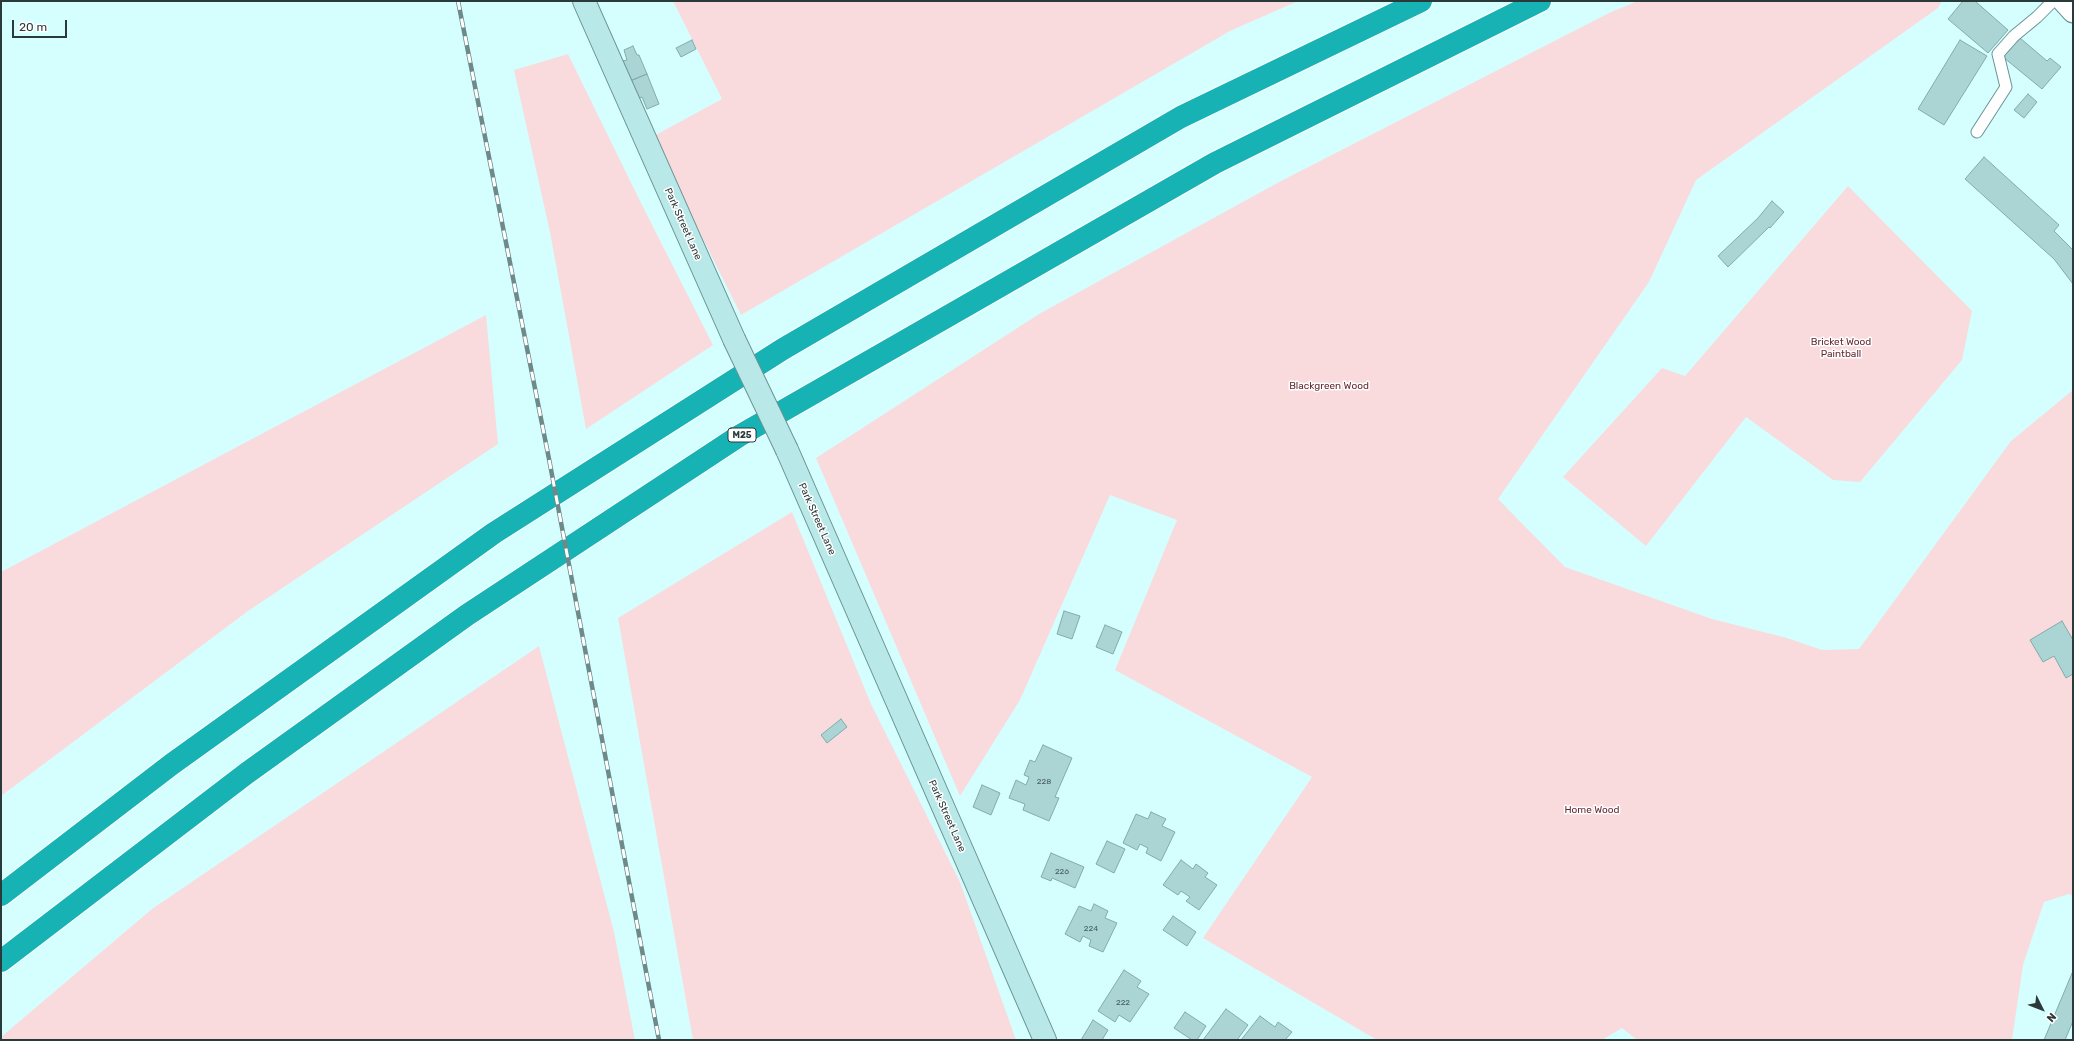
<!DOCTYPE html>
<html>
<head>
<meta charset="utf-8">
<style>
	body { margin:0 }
	#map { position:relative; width:2074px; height:1041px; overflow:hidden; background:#d4fffe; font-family:Rubik,sans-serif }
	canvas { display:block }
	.frame { position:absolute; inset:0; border:2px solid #2a3a3a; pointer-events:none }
	.north { position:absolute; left:2022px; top:989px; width:40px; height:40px; -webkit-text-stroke:3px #fff; paint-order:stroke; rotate:132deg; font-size:11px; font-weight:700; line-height:16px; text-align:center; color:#2a3a3a }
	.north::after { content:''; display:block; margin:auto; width:14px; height:18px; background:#2a3a3a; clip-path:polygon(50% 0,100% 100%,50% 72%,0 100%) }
	.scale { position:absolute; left:12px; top:20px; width:55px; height:18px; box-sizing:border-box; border:2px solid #2a3a3a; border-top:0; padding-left:5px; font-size:12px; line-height:14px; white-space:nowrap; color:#2a3a3a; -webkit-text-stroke:3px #fff; paint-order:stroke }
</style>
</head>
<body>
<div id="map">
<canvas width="2074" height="1041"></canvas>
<div class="frame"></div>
<div class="north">N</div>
<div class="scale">20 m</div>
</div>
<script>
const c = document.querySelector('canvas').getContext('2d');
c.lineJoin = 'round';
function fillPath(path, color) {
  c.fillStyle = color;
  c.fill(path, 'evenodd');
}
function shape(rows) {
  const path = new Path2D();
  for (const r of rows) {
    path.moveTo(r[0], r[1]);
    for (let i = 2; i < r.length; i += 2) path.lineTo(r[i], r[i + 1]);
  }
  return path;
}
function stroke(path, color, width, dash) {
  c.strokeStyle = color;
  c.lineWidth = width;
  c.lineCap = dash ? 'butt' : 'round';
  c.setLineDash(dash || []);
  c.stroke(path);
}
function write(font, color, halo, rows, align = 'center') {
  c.font = font + ' Rubik,sans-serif';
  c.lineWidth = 3;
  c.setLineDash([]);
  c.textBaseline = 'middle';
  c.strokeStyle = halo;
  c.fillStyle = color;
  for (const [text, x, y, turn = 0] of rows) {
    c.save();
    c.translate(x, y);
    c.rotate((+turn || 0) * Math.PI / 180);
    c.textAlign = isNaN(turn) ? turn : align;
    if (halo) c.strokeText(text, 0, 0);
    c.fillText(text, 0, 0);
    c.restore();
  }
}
const green = shape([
	[673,1,1298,1,1230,31,741,315,652,137,722,99],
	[1638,1,1942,1,1938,8,1696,180,1649,282,1498,499,1565,567,1712,619,1787,638,1822,650,1859,649,2011,441,2073,390,2073,896,2069,894,2044,902,2023,965,2012,1040,1637,1040,1622,1028,1602,1040,1377,1040,1203,938,1312,777,1115,670,1177,520,1110,495,1020,700,960,796,816,458,1039,314,1281,181,1611,12],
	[568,54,641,203,713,345,586,429,550,232,514,70],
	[1848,186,1972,311,1962,360,1860,482,1833,480,1746,417,1646,546,1563,477,1662,368,1685,376],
	[486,315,498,444,248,611,1,796,1,572],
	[792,512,871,704,960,882,1016,1040,693,1040,618,618],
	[539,646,614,932,635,1040,1,1040,1,1037,152,909]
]);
const building = shape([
	[1963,1,1975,1,2008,30,1988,53,1948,19,1963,1],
	[2020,38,2047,61,2050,58,2061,67,2042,89,2003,57,2020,38],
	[692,40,696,49,681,57,676,48,692,40],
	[1960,40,1987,56,1944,125,1918,109,1960,40],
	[633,46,637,55,639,55,647,74,630,81,622,61,627,60,624,50,633,46],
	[647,74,659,104,647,109,642,97,637,99,630,81,647,74],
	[2028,94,2037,102,2024,118,2014,110,2028,94],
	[1984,157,2059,225,2054,231,2073,250,2073,284,2054,259,1965,179,1984,157],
	[1772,201,1784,212,1770,228,1769,227,1728,267,1718,256,1758,218,1772,201],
	[1064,611,1080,616,1072,639,1057,634,1064,611],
	[2062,621,2073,640,2073,674,2066,678,2054,656,2043,662,2030,640,2062,621],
	[1105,625,1122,632,1113,654,1096,647,1105,625],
	[841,719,847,727,827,743,821,735,841,719],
	[1043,745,1072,758,1055,797,1059,798,1049,821,1023,810,1025,804,1009,798,1016,780,1026,785,1029,777,1024,775,1030,760,1035,762,1043,745],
	[982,785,1000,793,991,815,973,807,982,785],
	[1151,812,1166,819,1162,826,1175,832,1161,861,1146,853,1148,848,1140,844,1137,850,1123,843,1136,814,1148,819,1151,812],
	[1107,841,1125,849,1114,873,1096,864,1107,841],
	[1051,853,1084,867,1075,888,1052,878,1051,881,1041,877,1051,853],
	[1181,860,1193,869,1196,864,1208,873,1205,877,1217,885,1199,910,1186,901,1190,897,1181,891,1178,895,1163,885,1181,860],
	[1094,904,1108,911,1105,918,1117,923,1103,952,1089,946,1091,940,1083,936,1080,942,1065,934,1079,906,1091,911,1094,904],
	[1173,916,1196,932,1187,946,1163,930,1173,916],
	[1124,970,1141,981,1137,987,1149,994,1130,1022,1119,1015,1115,1022,1098,1011,1124,970],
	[2073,971,2073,1021,2065,1040,2044,1040,2073,971],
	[1226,1009,1248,1025,1237,1040,1203,1040,1226,1009],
	[1185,1012,1206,1026,1197,1040,1192,1040,1174,1028,1185,1012],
	[1260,1016,1275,1027,1278,1022,1292,1032,1285,1040,1241,1040,1260,1016],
	[1093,1020,1108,1030,1102,1040,1081,1040,1093,1020]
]);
const lane = shape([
	[1977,132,2006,87,1998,54,2014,36,2037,17,2053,1]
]);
const street = shape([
	[2063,1,2073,12]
]);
const secondary = shape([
	[584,1,734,339],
	[787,450,1045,1040]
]);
const highway = shape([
	[1,895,172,764,494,533,783,349,1181,117,1421,1],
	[1,961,247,773,467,615,739,436,1215,163,1540,1]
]);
const rail = shape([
	[458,1,549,459,659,1040]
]);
const secondaryBridge = shape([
	[734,339,787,450]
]);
const numberNames = [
	["228",1044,782],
	["226",1062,872],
	["224",1091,929],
	["222",1123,1003]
];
const shields = [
	[742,435,28]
];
const shieldNames = [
	["M25",742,435]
];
const streetNames = [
	["Park Street Lane",683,224,66],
	["Park Street Lane",817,519,66],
	["Park Street Lane",947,816,66]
];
const parkNames = [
	["Bricket Wood",1841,342],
	["Paintball",1841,354],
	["Blackgreen Wood",1329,386],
	["Home Wood",1592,810]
];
fillPath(green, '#fadbdd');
fillPath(building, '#abd4d4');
stroke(building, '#82abab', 1);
stroke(lane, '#6b9393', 13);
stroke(street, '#6b9393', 23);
stroke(secondary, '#6b9393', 24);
stroke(highway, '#fff', 24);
stroke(lane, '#fff', 11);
stroke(street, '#fff', 21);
stroke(secondary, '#b9e8e8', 22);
stroke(highway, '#17b2b4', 22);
stroke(rail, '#6e8989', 4.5);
stroke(rail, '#fff', 3, [9]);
stroke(secondaryBridge, '#6b9393', 24, []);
stroke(secondaryBridge, '#b9e8e8', 22);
write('8px', '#4a6060', null, numberNames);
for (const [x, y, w] of shields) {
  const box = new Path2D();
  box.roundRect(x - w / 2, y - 7, w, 14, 3);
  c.fillStyle = '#fff';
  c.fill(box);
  stroke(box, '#2a3a3a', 1);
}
write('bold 9px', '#2a3a3a', null, shieldNames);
write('10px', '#2a3a3a', '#fff', streetNames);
write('10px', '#652832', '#fff', parkNames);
</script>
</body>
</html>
